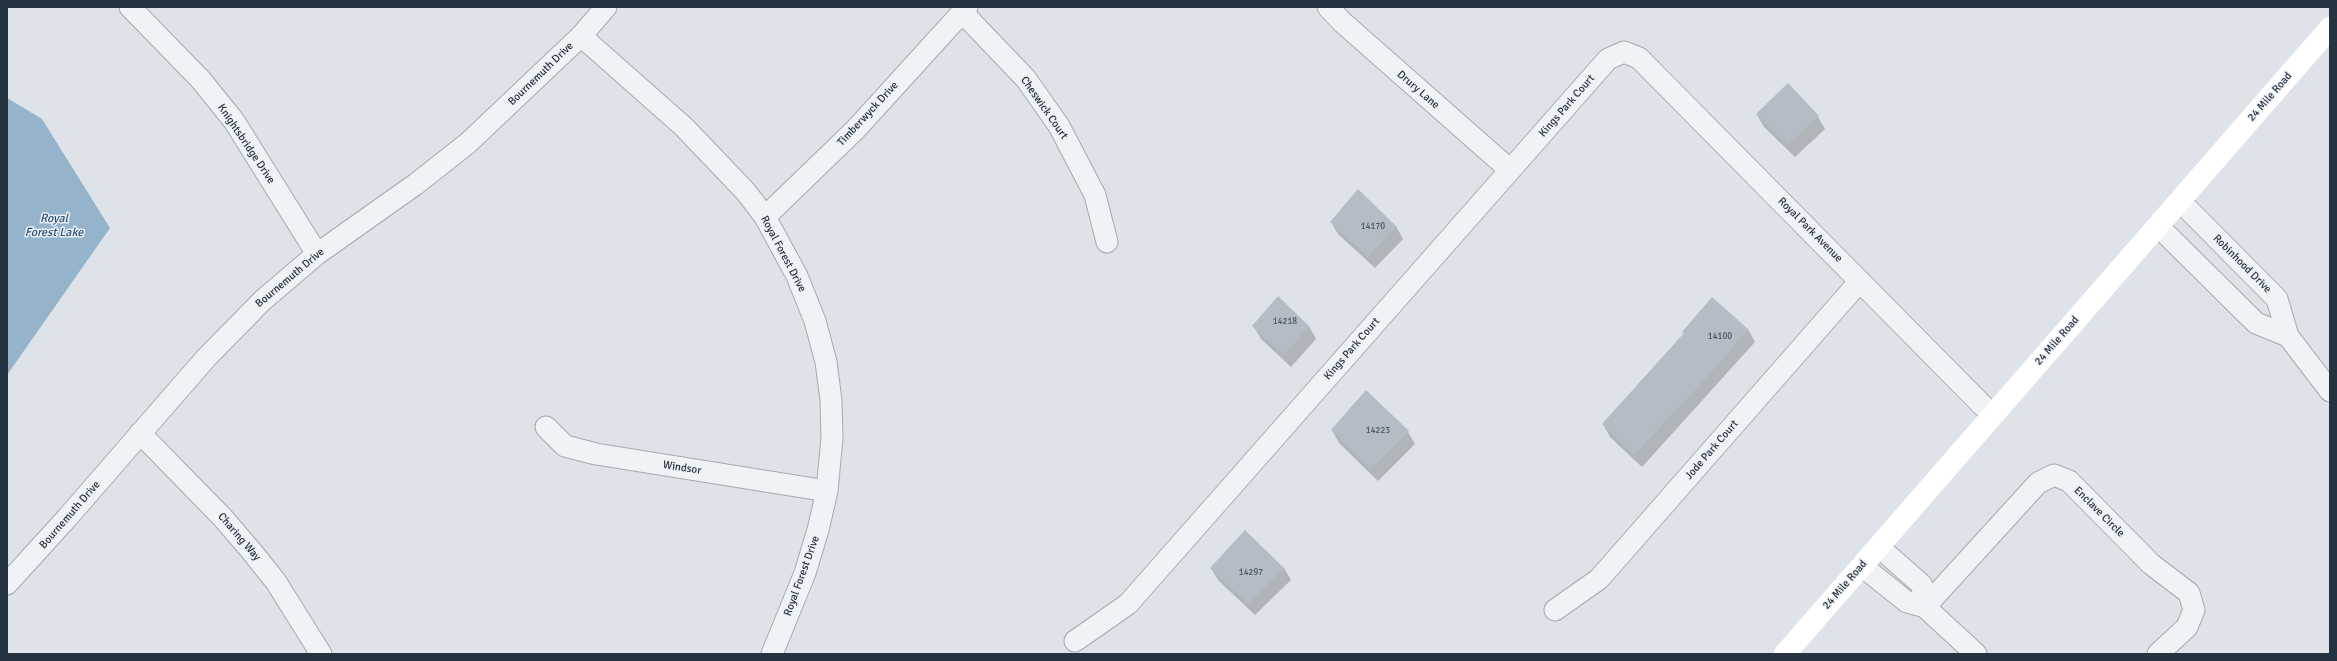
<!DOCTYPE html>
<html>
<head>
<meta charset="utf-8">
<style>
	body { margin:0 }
	#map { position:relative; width:2337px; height:661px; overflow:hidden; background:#dde3e8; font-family:Signika,sans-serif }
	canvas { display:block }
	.frame { position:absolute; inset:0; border:8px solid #253240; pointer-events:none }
</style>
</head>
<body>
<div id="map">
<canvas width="2337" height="661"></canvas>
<div class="frame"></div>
</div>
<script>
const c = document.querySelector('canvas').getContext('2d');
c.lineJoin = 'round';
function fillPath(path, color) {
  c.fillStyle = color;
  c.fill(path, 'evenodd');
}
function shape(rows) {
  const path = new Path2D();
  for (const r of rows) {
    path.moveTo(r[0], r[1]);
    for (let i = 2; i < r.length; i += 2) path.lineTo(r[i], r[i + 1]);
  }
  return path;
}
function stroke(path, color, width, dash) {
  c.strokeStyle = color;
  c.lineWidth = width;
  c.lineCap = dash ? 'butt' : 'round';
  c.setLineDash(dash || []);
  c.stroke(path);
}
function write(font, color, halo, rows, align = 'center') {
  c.font = font + ' Signika,sans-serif';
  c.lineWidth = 3;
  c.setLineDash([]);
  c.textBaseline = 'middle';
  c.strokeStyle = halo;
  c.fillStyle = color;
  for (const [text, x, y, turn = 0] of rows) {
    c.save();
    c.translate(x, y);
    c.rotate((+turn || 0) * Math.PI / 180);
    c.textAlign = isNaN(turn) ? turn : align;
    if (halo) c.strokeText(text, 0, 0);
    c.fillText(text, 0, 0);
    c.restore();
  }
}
const water = shape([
	[7,98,42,119,110,228,7,375]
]);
const shadow = shape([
	[1757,115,1818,117,1825,129,1795,157,1764,127],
	[1331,222,1396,226,1403,239,1375,268,1338,234],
	[1309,326,1316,339,1291,367,1261,339,1254,327],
	[1748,329,1755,342,1642,467,1610,437,1603,424],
	[1366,392,1408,432,1415,444,1378,481,1339,443,1332,430],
	[1211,568,1284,568,1291,580,1255,615,1218,580]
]);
const building = shape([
	[1788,83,1819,116,1787,145,1756,114],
	[1358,189,1396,226,1368,257,1330,222],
	[1278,296,1309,326,1284,355,1252,326],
	[1712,297,1748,329,1708,376,1634,455,1602,424,1684,333,1682,332],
	[1366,390,1409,431,1371,469,1331,430],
	[1245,530,1284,568,1248,604,1210,568]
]);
const street = shape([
	[130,7,201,80,234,121,317,254],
	[1328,7,1341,21,1510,170],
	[962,12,1026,79,1059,126,1095,195,1107,242],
	[581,36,684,127,746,192,765,217,797,276,815,321,826,362,831,400,832,438,827,491,818,530,805,573,772,654],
	[2180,201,2277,299,2288,336,2330,391],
	[765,217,856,129,967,7],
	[2158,226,2256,323,2288,336],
	[546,427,565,446,596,454,827,491],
	[140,433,223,518,253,553,276,582,321,654],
	[1879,547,1922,585,1925,607],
	[1862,566,1907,602,1925,607,1976,654],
	[7,584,67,518,206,358,263,300,317,254,416,184,468,143,581,36,606,7],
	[1925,607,2038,483,2054,475,2069,481,2151,564,2189,593,2194,610,2187,627,2158,654],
	[1555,610,1599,579,1860,281],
	[1075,641,1128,604,1608,59,1624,52,1639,58,1992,415]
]);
const secondary = shape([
	[1785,654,2330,28]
]);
const numberNames = [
	["14170",1373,227],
	["14218",1285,322],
	["14100",1720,337],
	["14223",1378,431],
	["14297",1251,573]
];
const streetNames = [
	["Bournemuth Drive",541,74,-44],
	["Drury Lane",1418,90,41],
	["24 Mile Road",2270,97,-49],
	["Kings Park Court",1567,106,-49],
	["Cheswick Court",1044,108,55],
	["Timberwyck Drive",868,114,-47],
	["Knightsbridge Drive",246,144,56],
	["Royal Park Avenue",1810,230,45],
	["Royal Forest Drive",783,254,62],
	["Robinhood Drive",2242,264,45],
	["Bournemuth Drive",290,278,-40],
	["24 Mile Road",2057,341,-49],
	["Kings Park Court",1352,349,-49],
	["Jode Park Court",1712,450,-49],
	["Windsor",682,468,9],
	["Enclave Circle",2099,512,45],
	["Bournemuth Drive",70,515,-49],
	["Charing Way",239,537,49],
	["Royal Forest Drive",802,576,-70],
	["24 Mile Road",1845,585,-49]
];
const waterNames = [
	["Royal",54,219],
	["Forest Lake",54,233]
];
fillPath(water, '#95b4cc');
fillPath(shadow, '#0003');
fillPath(building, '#b4bcc6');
stroke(street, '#a2aab2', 23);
stroke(street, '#f0f3f6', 21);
stroke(secondary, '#fff', 22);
write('9px', '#495462', null, numberNames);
write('11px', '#253240', '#edf1f6', streetNames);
write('italic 12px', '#2c5478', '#edf1f6', waterNames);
</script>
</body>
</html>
